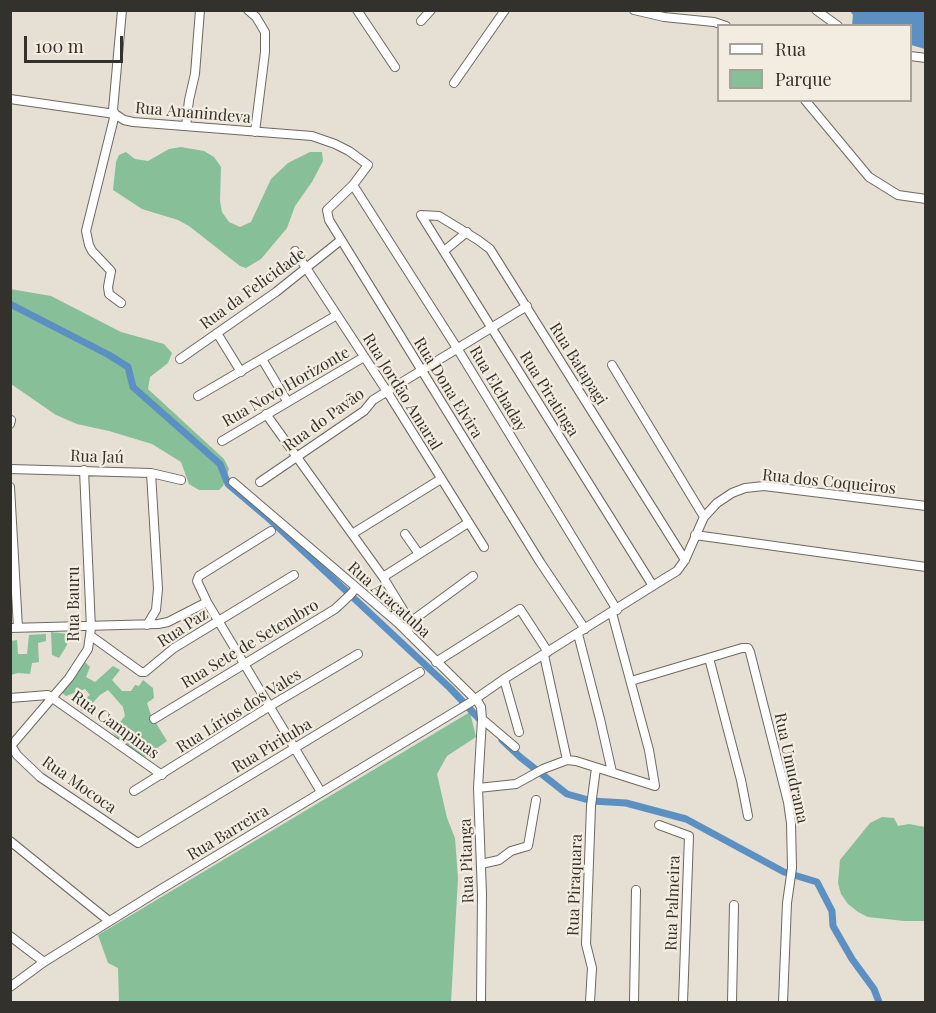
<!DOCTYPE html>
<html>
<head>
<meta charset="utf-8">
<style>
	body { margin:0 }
	#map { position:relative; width:936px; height:1013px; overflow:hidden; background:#e5dfd4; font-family:"Playfair Display",serif }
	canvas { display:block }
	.frame { position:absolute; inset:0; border:12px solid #33312c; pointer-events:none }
	.legend { position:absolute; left:717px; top:24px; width:195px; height:78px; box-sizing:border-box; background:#f3ede1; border:2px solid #a6a299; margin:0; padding:8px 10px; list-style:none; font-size:18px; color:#33312c }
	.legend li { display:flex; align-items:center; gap:12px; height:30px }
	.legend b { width:30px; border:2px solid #a6a299 }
	.scale { position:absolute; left:24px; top:36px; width:99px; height:27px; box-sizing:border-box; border:3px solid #33312c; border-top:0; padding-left:8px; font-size:18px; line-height:21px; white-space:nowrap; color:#33312c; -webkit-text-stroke:4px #f3ede1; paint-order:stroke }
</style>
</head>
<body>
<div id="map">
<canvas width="936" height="1013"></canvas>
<div class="frame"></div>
<ul class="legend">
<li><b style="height:8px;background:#fff"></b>Rua</li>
<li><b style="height:16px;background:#86bf98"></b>Parque</li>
</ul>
<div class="scale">100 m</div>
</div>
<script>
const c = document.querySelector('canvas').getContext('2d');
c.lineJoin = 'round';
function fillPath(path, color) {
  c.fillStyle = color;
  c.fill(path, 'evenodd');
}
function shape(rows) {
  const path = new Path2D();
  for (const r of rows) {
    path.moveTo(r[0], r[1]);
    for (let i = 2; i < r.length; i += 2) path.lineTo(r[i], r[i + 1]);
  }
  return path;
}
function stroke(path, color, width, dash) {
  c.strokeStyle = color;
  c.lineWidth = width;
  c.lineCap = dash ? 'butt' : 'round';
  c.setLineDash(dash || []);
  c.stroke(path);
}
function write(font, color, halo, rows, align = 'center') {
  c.font = font + ' "Playfair Display",serif';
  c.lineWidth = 4.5;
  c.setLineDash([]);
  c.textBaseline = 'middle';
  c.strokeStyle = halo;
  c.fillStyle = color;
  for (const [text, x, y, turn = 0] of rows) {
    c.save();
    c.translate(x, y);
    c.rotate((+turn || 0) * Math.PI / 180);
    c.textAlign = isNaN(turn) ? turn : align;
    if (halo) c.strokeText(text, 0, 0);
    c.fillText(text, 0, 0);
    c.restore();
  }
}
const green = shape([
	[181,147,204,151,214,157,221,167,220,201,222,212,229,222,240,227,251,222,271,179,288,163,310,152,322,152,323,161,312,182,295,206,287,228,261,259,246,268,240,266,189,226,178,220,142,209,113,190,116,162,119,155,126,152,135,159,148,161,169,149],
	[10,289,51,296,121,332,164,344,172,353,168,363,150,377,148,389,224,459,229,469,223,486,219,490,199,490,189,484,181,462,152,444,109,431,77,424,56,415,11,384],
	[51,632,68,634,67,645,59,658,52,655],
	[46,634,46,641,38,643,39,662,32,663,30,674,18,673,11,675,11,641,17,640,18,654,27,654,29,635],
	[84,661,90,667,86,677,95,682,113,666,120,670,112,680,122,691,131,691,135,685,139,686,143,680,153,688,154,698,147,703,151,715,167,741,145,757,123,744,112,732,125,716,123,707,108,690,100,695,87,709,81,711,78,705,90,695,85,689,66,696,61,692],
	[470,712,476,737,447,756,437,774,447,818,455,838,458,878,451,1002,119,1002,118,968,108,963,98,935],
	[882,817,894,818,898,826,909,824,925,827,925,921,904,921,868,917,858,912,848,904,841,894,838,883,840,860,870,823]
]);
const water = shape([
	[850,11,925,11,925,49,911,45,910,26,852,25,853,15]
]);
const canal = shape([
	[10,304,109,355,128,367,133,387,220,464,228,484,267,517,450,688,485,725],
	[502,740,520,757,567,794,592,801,626,803,686,819,784,872,817,882,832,911,833,926,852,959,874,989,879,1002]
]);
const street = shape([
	[248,10,256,17,265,32,265,52,255,132],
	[357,10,395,67],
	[634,10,664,17,714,22,726,26],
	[816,10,838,26],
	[421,21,431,10],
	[910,56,926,58],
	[454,83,505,10],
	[10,99,115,114,124,120,133,122,312,136,335,144,349,151,368,165,353,185,327,210,329,220,540,562,585,629],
	[805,100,869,177,898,195,926,199],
	[186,126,189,100,195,74,200,10],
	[353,185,457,348,617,610],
	[295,251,388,393,484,547],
	[444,251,467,232],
	[121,303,109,294,108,287,111,271,92,251,89,245,86,231,115,114,113,110,122,10],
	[217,333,241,372],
	[180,359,276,292,341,240],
	[262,359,287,401],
	[612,365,704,517],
	[198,396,337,315],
	[266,414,383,577,405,613,409,623,407,627,409,634],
	[10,424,11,420],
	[222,441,364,357],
	[10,469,151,473,181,480],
	[233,482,398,623,478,702,481,707,482,719,515,747],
	[260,482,364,411,373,400,527,306],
	[10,487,18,628],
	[271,531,199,576,197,581,207,602,321,792],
	[352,534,441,479],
	[405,534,419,554],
	[695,535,926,567],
	[383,577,468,523],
	[653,586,421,215,439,216,478,240,490,249,685,560],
	[409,623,473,576],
	[147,625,156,610,158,589,151,473],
	[10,628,158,624,168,622,207,602],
	[578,634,600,719,612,772],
	[91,636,141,672,145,672,174,648,294,575],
	[544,655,567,760],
	[709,658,741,780,748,816],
	[436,662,520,609,548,652],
	[504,679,519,732],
	[631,681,742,648,748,648,750,652,788,802,791,823,792,868,787,903,783,1002],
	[10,698,48,695,162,775],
	[154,719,335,609,350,595,356,588],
	[10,744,17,755,40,777,138,843,420,672],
	[10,747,69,678,88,649,91,628,84,470],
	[478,788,516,784,543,769,567,760,576,761,655,786,649,750,612,613],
	[134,791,270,706,358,654],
	[659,825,689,836,683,1002],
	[10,841,109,921],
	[481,864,499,860,511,851,528,846,536,800],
	[10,936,44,962],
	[10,987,44,962,158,891,471,702,504,679,667,577,677,571,685,560,704,517,717,503,732,493,745,488,764,486,926,506],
	[481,1002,482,894,478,788,482,719],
	[590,1002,592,968,586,944,591,806,596,768],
	[634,1002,636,890],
	[732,1002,734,905]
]);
const streetNames = [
	["Rua Ananindeva",193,113,5],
	["Rua da Felicidade",253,289,-36],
	["Rua Batapagi",578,364,58],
	["Rua Novo Horizonte",286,387,-30],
	["Rua Dona Elvira",448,388,58],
	["Rua Elchaday",498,389,59],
	["Rua Jordão Amaral",402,392,58],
	["Rua Piratinga",549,394,58],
	["Rua do Pavão",324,420,-36],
	["Rua Jaú",97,457,2],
	["Rua dos Coqueiros",829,482,6],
	["Rua Araçatuba",389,600,42],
	["Rua Bauru",74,604,-90],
	["Rua Paz",183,628,-33],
	["Rua Sete de Setembro",250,644,-31],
	["Rua Lírios dos Vales",239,711,-32],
	["Rua Campinas",115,725,36],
	["Rua Pirituba",272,746,-31],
	["Rua Umudrama",791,768,78],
	["Rua Mococa",79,785,35],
	["Rua Barreira",228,833,-31],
	["Rua Pitanga",467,861,-92],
	["Rua Piraquara",575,885,-88],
	["Rua Palmeira",673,903,-88]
];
fillPath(green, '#86bf98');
fillPath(water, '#5d90c2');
stroke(canal, '#5d90c2', 7);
stroke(street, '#6e695f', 10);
stroke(street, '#fff', 8);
write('16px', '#33312c', '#f3ede1', streetNames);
</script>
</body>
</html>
